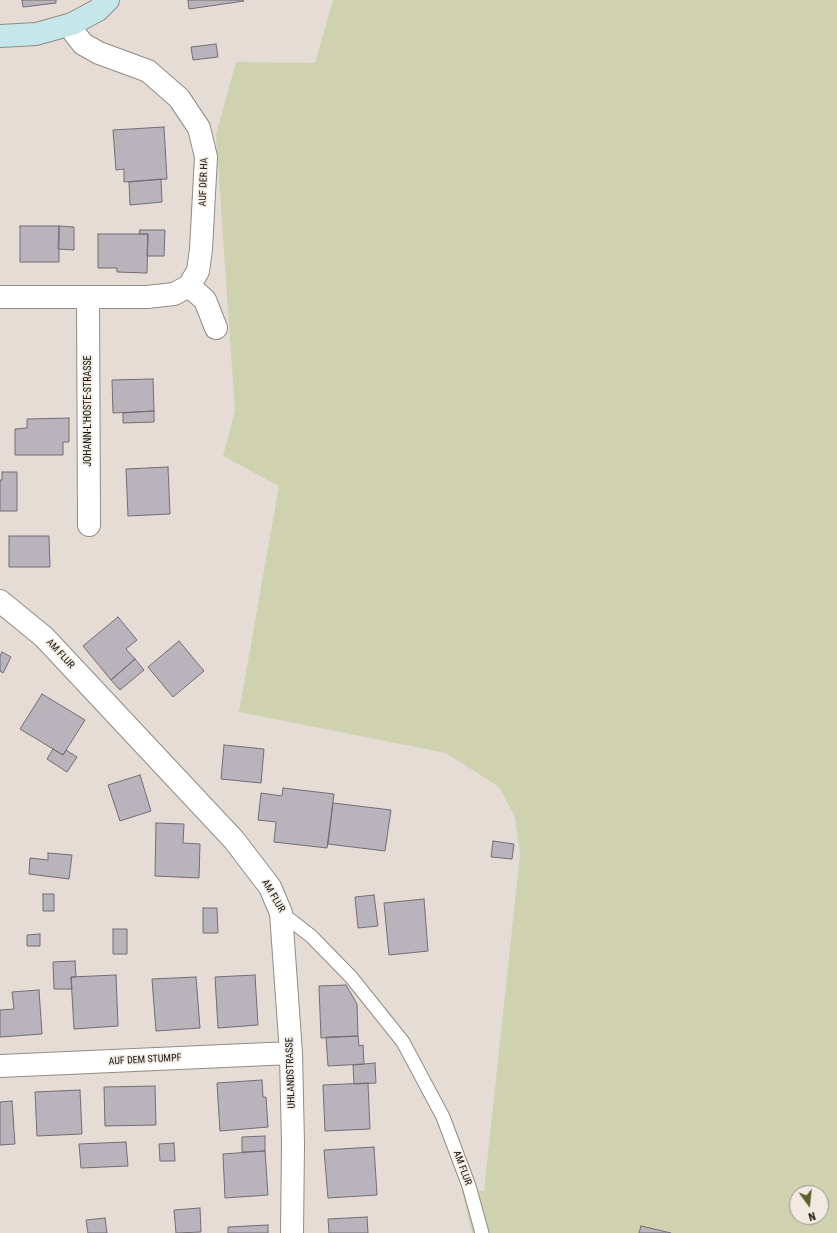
<!DOCTYPE html>
<html>
<head>
<meta charset="utf-8">
<style>
	body { margin:0 }
	#map { position:relative; width:837px; height:1233px; overflow:hidden; background:#e5dcd5; font-family:"Roboto Condensed",sans-serif }
	canvas { display:block }
	.north { position:absolute; left:789px; top:1185px; width:40px; height:40px; box-sizing:border-box; background:#f2eae2; border:1px solid #99938d; border-radius:50%; rotate:165deg; font-size:11px; font-weight:700; line-height:16px; text-align:center; color:#14110e }
	.north::after { content:''; display:block; margin:auto; width:14px; height:18px; background:#5e602d; clip-path:polygon(50% 0,100% 100%,50% 72%,0 100%) }
</style>
</head>
<body>
<div id="map">
<canvas width="837" height="1233"></canvas>
<div class="north">N</div>
</div>
<script>
const c = document.querySelector('canvas').getContext('2d');
c.lineJoin = 'round';
function fillPath(path, color) {
  c.fillStyle = color;
  c.fill(path, 'evenodd');
}
function shape(rows) {
  const path = new Path2D();
  for (const r of rows) {
    path.moveTo(r[0], r[1]);
    for (let i = 2; i < r.length; i += 2) path.lineTo(r[i], r[i + 1]);
  }
  return path;
}
function stroke(path, color, width, dash) {
  c.strokeStyle = color;
  c.lineWidth = width;
  c.lineCap = dash ? 'butt' : 'round';
  c.setLineDash(dash || []);
  c.stroke(path);
}
function write(font, color, halo, rows, align = 'center') {
  c.font = font + ' "Roboto Condensed",sans-serif';
  c.lineWidth = 3;
  c.setLineDash([]);
  c.textBaseline = 'middle';
  c.strokeStyle = halo;
  c.fillStyle = color;
  for (const [text, x, y, turn = 0] of rows) {
    c.save();
    c.translate(x, y);
    c.rotate((+turn || 0) * Math.PI / 180);
    c.textAlign = isNaN(turn) ? turn : align;
    if (halo) c.strokeText(text, 0, 0);
    c.fillText(text, 0, 0);
    c.restore();
  }
}
const green = shape([
	[333,0,837,0,837,1233,472,1233,462,1191,484,1191,520,855,515,817,499,787,446,753,239,712,279,486,223,456,235,411,216,135,236,62,315,63],
	[797,1193,821,1193,821,1217,797,1217]
]);
const building = shape([
	[22,0,56,0,56,3,23,7,22,0],
	[188,0,243,0,244,1,189,9,188,0],
	[216,44,218,57,193,60,191,47,216,44],
	[164,127,167,179,124,182,124,169,116,170,113,130,164,127],
	[161,179,162,202,130,205,129,182,161,179],
	[20,226,59,226,59,262,20,262,20,226],
	[59,226,74,227,74,250,58,249,59,226],
	[140,230,165,230,164,256,147,256,148,234,139,234,140,230],
	[98,234,148,234,147,273,117,272,117,268,98,268,98,234],
	[153,379,154,411,113,413,112,380,153,379],
	[154,411,154,422,123,423,123,413,154,411],
	[69,418,69,442,63,442,63,455,15,455,15,429,27,428,27,419,69,418],
	[168,467,170,514,128,516,126,469,168,467],
	[2,472,17,472,17,511,0,511,0,480,2,480,2,472],
	[9,536,49,536,50,567,9,567,9,536],
	[118,617,137,640,126,649,135,659,111,680,83,646,118,617],
	[179,641,204,671,173,697,148,667,179,641],
	[2,652,11,657,3,673,0,671,0,656,2,652],
	[135,659,144,670,120,690,111,680,135,659],
	[42,694,85,720,63,755,20,729,42,694],
	[224,745,264,749,261,783,221,779,224,745],
	[53,749,63,755,66,750,77,757,67,772,47,759,53,749],
	[140,775,151,811,120,821,108,785,140,775],
	[283,788,334,794,327,848,274,842,276,822,258,820,261,793,282,796,283,788],
	[333,803,391,810,385,851,328,844,333,803],
	[156,823,184,824,183,843,200,844,199,878,155,876,156,823],
	[493,841,514,844,512,859,491,857,493,841],
	[48,853,72,855,69,879,29,874,30,858,48,860,48,853],
	[43,894,54,894,54,911,43,911,43,894],
	[374,895,378,926,358,928,355,897,374,895],
	[424,899,428,951,389,955,384,903,424,899],
	[203,908,217,908,218,933,203,933,203,908],
	[113,929,127,929,127,954,113,954,113,929],
	[40,934,40,946,27,946,27,935,40,934],
	[75,961,76,977,71,977,72,989,54,989,53,962,75,961],
	[116,975,118,1026,74,1029,71,977,116,975],
	[255,975,258,1025,218,1028,215,977,255,975],
	[196,977,200,1028,156,1031,152,979,196,977],
	[346,985,357,1004,358,1036,321,1038,319,986,346,985],
	[39,990,42,1034,0,1037,0,1010,14,1009,12,992,39,990],
	[358,1036,359,1046,363,1045,364,1064,328,1066,326,1037,358,1036],
	[375,1063,376,1083,354,1084,353,1065,375,1063],
	[262,1080,263,1097,266,1097,268,1127,220,1131,217,1083,262,1080],
	[368,1083,370,1129,325,1131,323,1085,368,1083],
	[155,1086,156,1125,105,1126,104,1087,155,1086],
	[80,1090,82,1134,37,1136,35,1092,80,1090],
	[12,1101,15,1144,0,1145,0,1102,12,1101],
	[265,1136,265,1151,242,1152,242,1137,265,1136],
	[126,1142,128,1166,81,1168,79,1144,126,1142],
	[174,1143,175,1161,160,1161,159,1144,174,1143],
	[374,1147,377,1195,328,1198,324,1150,374,1147],
	[265,1151,268,1195,225,1198,223,1154,265,1151],
	[200,1208,201,1232,176,1233,174,1210,200,1208],
	[367,1217,368,1233,329,1233,328,1219,367,1217],
	[105,1218,107,1233,88,1233,86,1220,105,1218],
	[268,1225,268,1233,228,1233,228,1227,268,1225],
	[641,1226,671,1233,639,1233,641,1226]
]);
const lane = shape([
	[281,913,311,936,351,977,403,1042,443,1117,469,1186,482,1233]
]);
const street = shape([
	[189,286,205,300,216,328],
	[0,297,147,297,174,294,189,286,198,271,201,249,206,157,199,128,179,98,148,71,99,53,83,44,75,34,72,24],
	[88,297,89,525],
	[0,601,44,637,234,840,270,887,281,913,291,1053,293,1144,292,1233],
	[0,1066,291,1053]
]);
const secondary = shape([
	[0,36,36,34,72,24,98,10,108,0]
]);
const streetNames = [
	["AUF DER HA",204,182,-88],
	["JOHANN-L'HOSTE-STRASSE",88,411,-90],
	["AM FLUR",60,654,47],
	["AM FLUR",273,896,60],
	["AUF DEM STUMPF",145,1060,-3],
	["UHLANDSTRASSE",291,1073,-92],
	["AM FLUR",462,1168,70]
];
fillPath(green, '#ced2af');
fillPath(building, '#b9b3bc');
stroke(building, '#726d74', 1);
stroke(lane, '#928b84', 15);
stroke(street, '#928b84', 24);
stroke(secondary, '#928b84', 24);
stroke(lane, '#fff', 13);
stroke(street, '#fff', 22);
stroke(secondary, '#c5e7ea', 22);
write('10px', '#14110e', '#f2eae2', streetNames);
</script>
</body>
</html>
